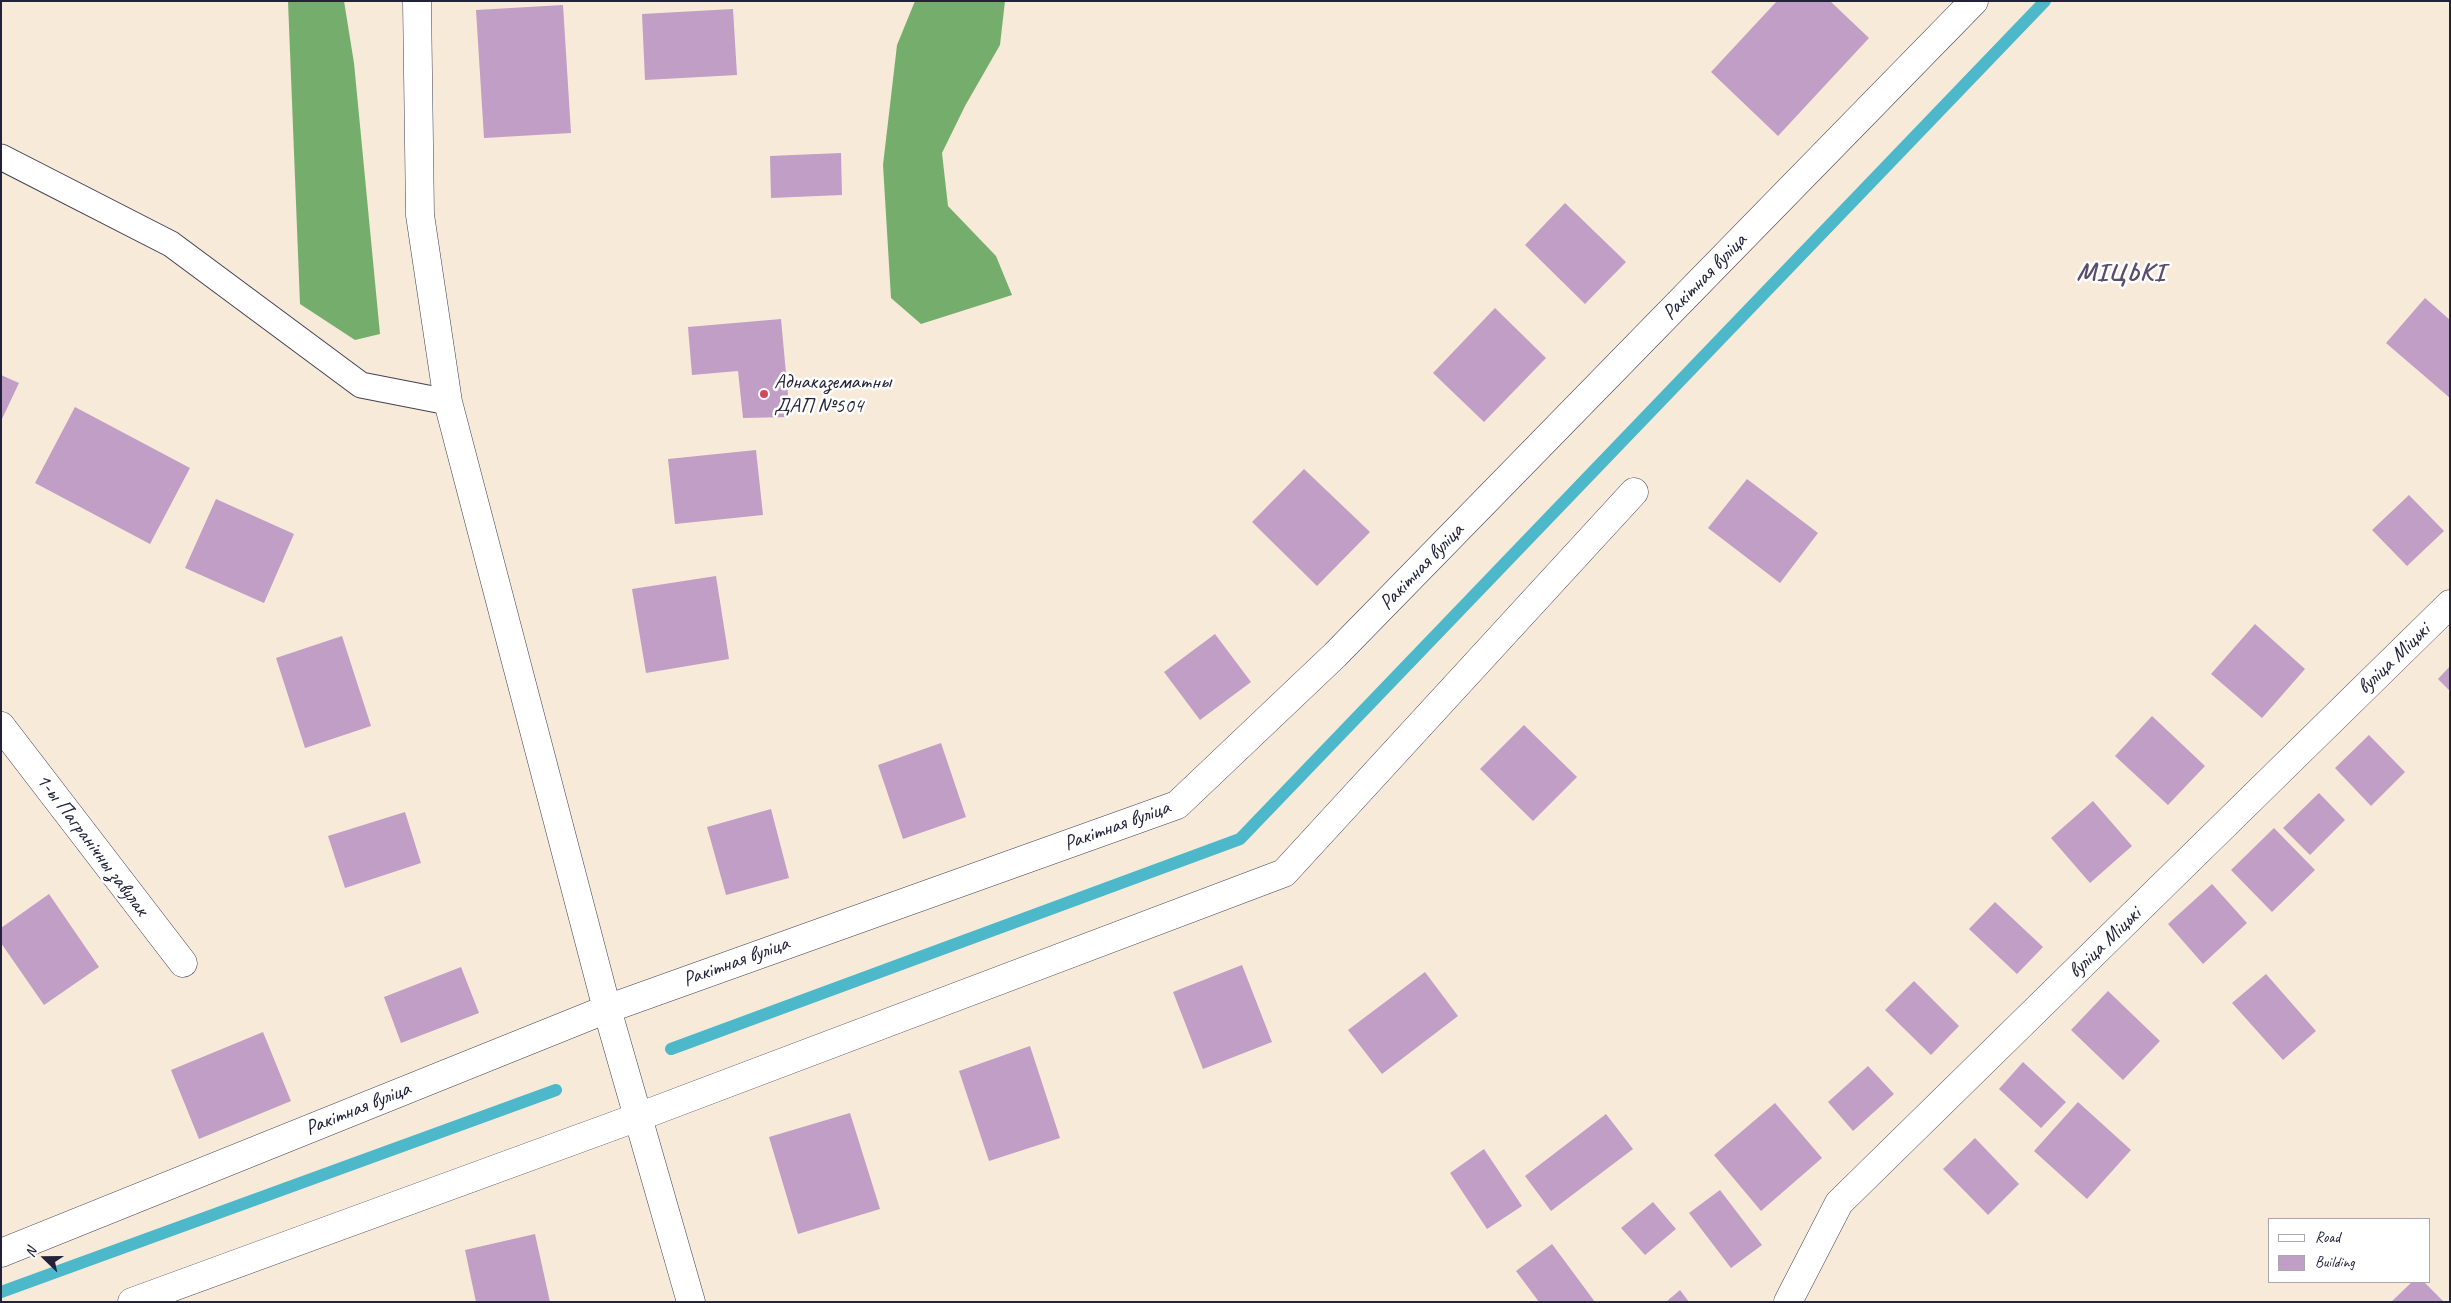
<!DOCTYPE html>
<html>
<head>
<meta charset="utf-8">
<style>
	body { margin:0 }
	#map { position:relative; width:2451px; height:1303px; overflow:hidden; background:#f8ead8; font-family:Caveat,sans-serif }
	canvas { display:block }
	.frame { position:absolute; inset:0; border:2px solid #22223b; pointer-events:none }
	.legend { position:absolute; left:2268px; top:1218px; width:162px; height:65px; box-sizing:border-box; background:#fff; border:1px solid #a7a7b1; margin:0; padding:6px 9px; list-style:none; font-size:15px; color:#22223b }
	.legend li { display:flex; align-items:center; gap:10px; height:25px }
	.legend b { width:25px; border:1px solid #a7a7b1 }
	.north { position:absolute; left:20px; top:1233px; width:50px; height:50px; -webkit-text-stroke:4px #fff; paint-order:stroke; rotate:292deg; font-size:14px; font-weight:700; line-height:20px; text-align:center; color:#22223b }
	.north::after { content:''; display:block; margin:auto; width:18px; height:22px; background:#22223b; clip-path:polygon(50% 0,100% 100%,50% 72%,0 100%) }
</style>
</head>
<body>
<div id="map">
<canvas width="2451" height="1303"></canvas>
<div class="frame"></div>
<ul class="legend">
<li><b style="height:6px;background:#fff"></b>Road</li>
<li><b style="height:14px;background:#c09ec5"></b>Building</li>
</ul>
<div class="north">N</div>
</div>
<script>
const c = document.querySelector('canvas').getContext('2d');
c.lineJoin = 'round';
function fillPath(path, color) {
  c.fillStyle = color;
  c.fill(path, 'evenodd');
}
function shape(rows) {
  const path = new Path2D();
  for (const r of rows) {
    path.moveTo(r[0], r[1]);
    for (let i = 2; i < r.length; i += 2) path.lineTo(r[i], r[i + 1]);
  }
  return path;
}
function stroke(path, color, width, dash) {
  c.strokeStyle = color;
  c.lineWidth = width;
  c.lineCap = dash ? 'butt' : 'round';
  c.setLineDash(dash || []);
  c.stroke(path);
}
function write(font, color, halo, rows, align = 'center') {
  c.font = font + ' Caveat,sans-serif';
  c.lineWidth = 5;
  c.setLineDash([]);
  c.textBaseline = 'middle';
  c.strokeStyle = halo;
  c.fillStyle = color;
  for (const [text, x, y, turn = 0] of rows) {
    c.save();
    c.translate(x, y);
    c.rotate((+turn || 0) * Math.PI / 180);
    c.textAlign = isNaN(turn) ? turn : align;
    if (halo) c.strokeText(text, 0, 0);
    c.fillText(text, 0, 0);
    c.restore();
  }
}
const forest = shape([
	[288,1,344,1,354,63,380,334,355,340,300,304],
	[915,1,1005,1,1000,45,965,106,942,153,948,206,996,256,1012,295,921,324,891,298,883,165,897,45]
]);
const stream = shape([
	[671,1049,1240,839,2045,1],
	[1,1292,556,1090]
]);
const building = shape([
	[1777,1,1830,1,1869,38,1778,136,1711,72],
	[563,5,571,133,484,138,476,10],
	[733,9,737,75,645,80,642,14],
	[841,153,842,195,771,198,770,156],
	[1565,203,1626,262,1585,304,1525,245],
	[2425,298,2450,320,2450,398,2386,343],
	[1495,308,1546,358,1484,422,1433,373],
	[781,319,790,417,743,418,738,371,692,375,688,327],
	[1,375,19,383,1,421],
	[75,407,190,468,150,544,35,483],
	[756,450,763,515,675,524,668,459],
	[1304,469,1370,532,1317,586,1252,522],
	[1747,479,1818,533,1780,583,1708,528],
	[2409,495,2444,531,2407,566,2372,530],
	[216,499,294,534,264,603,185,568],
	[716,576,729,659,646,673,632,589],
	[2255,624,2305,669,2262,718,2211,674],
	[1215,634,1251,682,1200,720,1164,672],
	[342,636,371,726,305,748,276,658],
	[2450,666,2450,691,2438,679],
	[2152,716,2205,766,2168,805,2115,756],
	[1524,725,1577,777,1533,821,1480,769],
	[2369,735,2405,772,2371,806,2335,768],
	[941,743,966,817,903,839,878,765],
	[2319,793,2345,820,2310,855,2283,828],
	[2093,801,2132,846,2090,883,2051,838],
	[771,809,789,878,726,895,707,827],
	[405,812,421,863,345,888,328,836],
	[2274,828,2315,870,2272,912,2231,870],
	[2212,884,2247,923,2203,964,2168,924],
	[49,894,99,967,44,1005,1,943,1,928],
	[1995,902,2043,947,2017,974,1969,929],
	[1242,965,1272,1042,1203,1069,1173,992],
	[461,967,479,1013,401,1043,384,997],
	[1425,972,1458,1016,1382,1074,1348,1030],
	[2266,974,2316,1031,2283,1060,2232,1003],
	[1914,981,1959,1026,1931,1055,1885,1010],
	[2108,991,2160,1041,2123,1080,2071,1030],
	[263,1032,291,1101,199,1139,171,1070],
	[1030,1046,1060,1138,989,1161,959,1071],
	[2023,1062,2066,1102,2041,1128,1999,1089],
	[1868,1066,1894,1094,1853,1131,1828,1102],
	[2078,1102,2131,1150,2087,1199,2034,1151],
	[1775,1103,1822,1158,1761,1211,1714,1155],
	[850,1113,880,1209,798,1234,769,1137],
	[1606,1114,1633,1149,1551,1211,1525,1176],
	[1975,1138,2019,1184,1988,1215,1943,1169],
	[1484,1149,1522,1206,1487,1229,1450,1173],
	[1720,1190,1762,1245,1731,1268,1689,1213],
	[1653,1202,1676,1229,1645,1255,1621,1228],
	[535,1234,550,1302,476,1302,465,1250],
	[1552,1244,1595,1302,1539,1302,1516,1271],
	[2412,1282,2424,1282,2444,1302,2391,1302],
	[1680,1290,1689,1302,1666,1302]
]);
const service = shape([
	[1,157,171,244,361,385,448,402]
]);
const minor = shape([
	[1,726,183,963],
	[1,1253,607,1009,1177,805,1335,655,1974,1],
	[132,1302,638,1117,1284,873,1634,492],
	[1788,1302,1839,1203,2450,604]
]);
const tertiary = shape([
	[417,1,420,215,448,402,607,1009,691,1302]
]);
const markers = [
	[764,394,5,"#d1495b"]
];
const streetNames = [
	["Ракітная вуліца",1705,277,-46],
	["Ракітная вуліца",1422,567,-46],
	["вуліца Міцькі",2394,659,-44],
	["Ракітная вуліца",1117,826,-20],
	["1-ы Пагранічны завулак",92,845,53],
	["вуліца Міцькі",2105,943,-44],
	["Ракітная вуліца",736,962,-20],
	["Ракітная вуліца",358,1109,-22]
];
const poiNames = [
	["Аднаказематны",774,382],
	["ДАП №504",774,406]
];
const districtNames = [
	["МІЦЬКІ",2121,273]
];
fillPath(forest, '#75ae6c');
stroke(stream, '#4eb8cb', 12);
fillPath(building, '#c09ec5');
stroke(service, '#424053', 27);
stroke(minor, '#424053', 29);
stroke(tertiary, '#424053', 29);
stroke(service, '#fff', 25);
stroke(minor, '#fff', 28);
stroke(tertiary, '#fff', 28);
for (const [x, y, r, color] of markers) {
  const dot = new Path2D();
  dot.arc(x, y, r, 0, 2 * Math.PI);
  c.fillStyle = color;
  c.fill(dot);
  stroke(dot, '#fff', 2);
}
write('21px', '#22223b', '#fff', streetNames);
write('21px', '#22223b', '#fff', poiNames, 'left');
c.letterSpacing = '1px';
write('bold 26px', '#594d6b', '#fff', districtNames);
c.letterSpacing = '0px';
</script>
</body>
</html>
